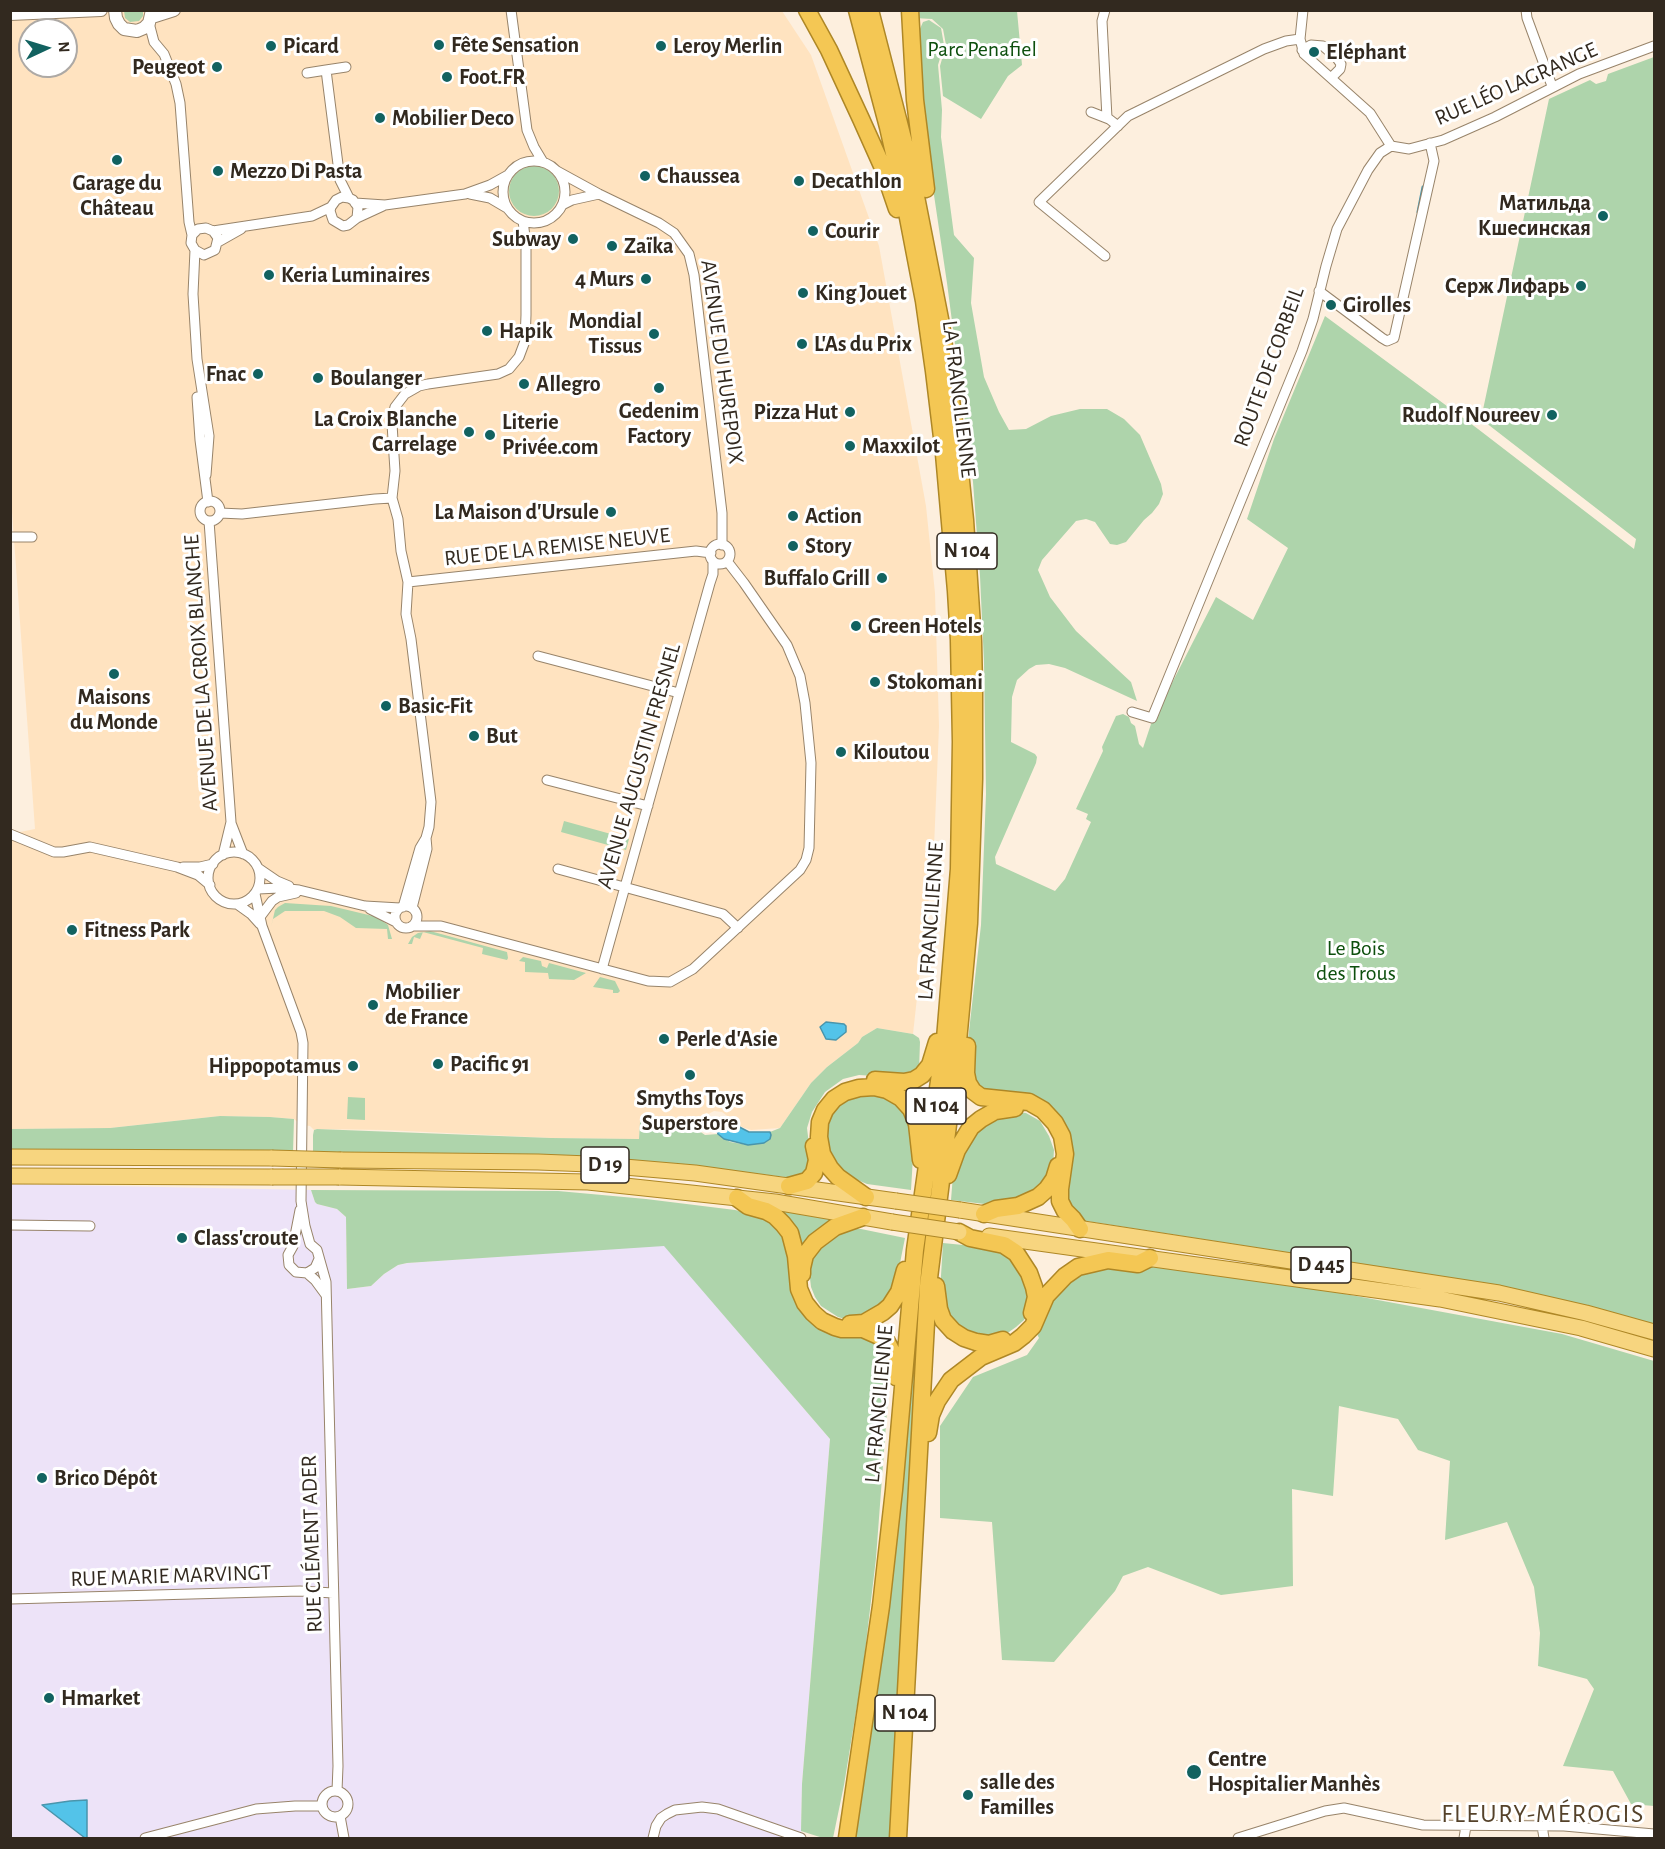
<!DOCTYPE html>
<html>
<head>
<meta charset="utf-8">
<style>
	body { margin:0 }
	#map { position:relative; width:1665px; height:1849px; overflow:hidden; background:#fdefde; font-family:"Alegreya Sans",sans-serif }
	canvas { display:block }
	.frame { position:absolute; inset:0; border:12px solid #32291f; pointer-events:none }
	.north { position:absolute; left:18px; top:18px; width:60px; height:60px; box-sizing:border-box; background:#fff; border:2px solid #ada9a5; border-radius:50%; rotate:86deg; font-size:16px; font-weight:700; line-height:24px; text-align:center; color:#32291f }
	.north::after { content:''; display:block; margin:auto; width:21px; height:27px; background:#126260; clip-path:polygon(50% 0,100% 100%,50% 72%,0 100%) }
</style>
</head>
<body>
<div id="map">
<canvas width="1665" height="1849"></canvas>
<div class="frame"></div>
<div class="north">N</div>
</div>
<script>
const c = document.querySelector('canvas').getContext('2d');
c.lineJoin = 'round';
function fillPath(path, color) {
  c.fillStyle = color;
  c.fill(path, 'evenodd');
}
function shape(rows) {
  const path = new Path2D();
  for (const r of rows) {
    if (r.length === 3) {
      path.moveTo(r[0] + r[2], r[1]);
      path.arc(r[0], r[1], r[2], 0, 2 * Math.PI);
      continue;
    }
    path.moveTo(r[0], r[1]);
    for (let i = 2; i < r.length; i += 2) path.lineTo(r[i], r[i + 1]);
  }
  return path;
}
function stroke(path, color, width, dash) {
  c.strokeStyle = color;
  c.lineWidth = width;
  c.lineCap = dash ? 'butt' : 'round';
  c.setLineDash(dash || []);
  c.stroke(path);
}
function write(font, color, halo, rows, align = 'center') {
  c.font = font + ' "Alegreya Sans",sans-serif';
  c.lineWidth = 6;
  c.setLineDash([]);
  c.textBaseline = 'middle';
  c.strokeStyle = halo;
  c.fillStyle = color;
  for (const [text, x, y, turn = 0] of rows) {
    c.save();
    c.translate(x, y);
    c.rotate((+turn || 0) * Math.PI / 180);
    c.textAlign = isNaN(turn) ? turn : align;
    if (halo) c.strokeText(text, 0, 0);
    c.fillText(text, 0, 0);
    c.restore();
  }
}
const built = shape([
	[11,11,782,11,811,55,879,246,926,506,935,593,939,726,933,872,925,925,913,1034,877,1028,862,1037,858,1043,827,1067,811,1083,780,1128,751,1130,742,1127,722,1112,714,1111,689,1124,677,1125,640,1122,639,1139,551,1138,385,1130,317,1129,314,1130,310,1126,301,1125,294,1119,270,1117,220,1116,110,1128,11,1129,10,834,35,829,10,484],
	[30,30,66,30,66,66,30,66]
]);
const industrial = shape([
	[11,1184,311,1190,315,1202,317,1204,337,1209,346,1217,347,1289,371,1286,384,1274,398,1265,408,1263,664,1245,830,1439,802,1784,801,1838,11,1838]
]);
const green = shape([
	[124,11,143,11,143,16,139,21,130,22,125,18],
	[914,11,1017,11,1022,65,1008,76,981,119,943,96,940,66,946,45,943,29,932,19,914,18],
	[929,20,941,28,944,45,938,65,942,110,941,137,954,235,974,258,971,303,984,377,999,412,1009,430,1026,429,1051,416,1080,409,1107,409,1124,419,1140,435,1161,484,1163,494,1159,504,1152,513,1144,520,1126,542,1117,545,1110,544,1095,522,1086,519,1076,521,1042,560,1038,570,1050,597,1076,631,1131,682,1137,701,1065,668,1049,664,1036,665,1029,669,1017,680,1012,697,1011,742,1035,754,1037,757,1036,763,995,857,996,864,1055,891,1065,879,1091,822,1086,819,1088,814,1076,809,1103,751,1102,747,1116,716,1123,714,1129,717,1131,723,1135,726,1139,744,1143,748,1151,724,1216,597,1253,620,1288,548,1247,519,1274,439,1325,316,1478,429,1634,549,1636,539,1481,419,1549,99,1590,80,1596,84,1606,81,1608,74,1654,57,1654,1324,1500,1289,1375,1266,1073,1219,1065,1211,1065,1154,1042,1110,981,1097,966,1058,981,925,986,794,984,662,980,576,973,482,947,283,926,141,919,31,923,22],
	[534,191,25],
	[564,821,629,839,626,850,561,832],
	[285,903,331,906,377,917,388,925,392,939,388,939,387,929,356,928,340,917,324,911,285,911,273,919,271,927,275,910,278,907],
	[430,931,507,952,508,958,507,960,482,954,483,948,423,932,420,939,414,937,412,944,408,944,412,937,418,933],
	[523,957,541,961,542,966,547,968,549,963,586,973,574,980,549,979,548,973,525,972,525,962,519,961],
	[600,977,615,981,620,991,618,993,613,993,613,990,593,987],
	[877,1028,913,1034,919,1038,920,1042,919,1070,908,1075,892,1077,859,1075,843,1079,825,1092,812,1112,807,1128,811,1161,808,1170,801,1175,793,1178,668,1163,578,1156,534,1154,313,1154,313,1135,314,1130,317,1129,551,1138,639,1139,640,1122,677,1125,689,1124,705,1135,718,1134,730,1142,748,1145,771,1135,770,1132,780,1128,811,1083,827,1067,858,1043,862,1037],
	[856,1092,885,1095,904,1111,914,1140,911,1190,867,1184,853,1178,834,1163,828,1151,824,1128,839,1100],
	[348,1097,365,1098,365,1120,347,1119],
	[1015,1112,1026,1113,1040,1121,1049,1136,1054,1150,1053,1166,1046,1181,1023,1200,993,1205,951,1200,953,1175,965,1145,986,1121],
	[220,1116,270,1117,294,1119,293,1153,11,1151,10,1129,110,1128],
	[311,1190,558,1191,646,1199,735,1210,752,1214,769,1221,779,1229,786,1242,796,1301,857,1336,871,1338,880,1345,887,1356,890,1371,876,1558,863,1669,844,1785,833,1838,823,1838,801,1831,802,1784,830,1439,664,1246,407,1263,398,1265,384,1274,371,1286,347,1289,346,1217,337,1209,317,1204,315,1202],
	[785,1210,832,1217,834,1220,801,1246,781,1212],
	[848,1229,861,1229,905,1238,894,1293,876,1313,849,1320,838,1317,821,1306,815,1297,811,1287,809,1270,816,1252,830,1238],
	[943,1243,983,1247,1001,1251,1012,1257,1029,1285,1028,1309,1024,1320,1016,1327,1009,1332,988,1340,954,1326,940,1292],
	[1150,1258,1562,1334,1654,1361,1654,1806,1631,1804,1613,1771,1563,1766,1594,1689,1587,1679,1538,1666,1540,1633,1534,1587,1507,1522,1445,1540,1450,1461,1418,1450,1398,1419,1339,1406,1333,1496,1292,1489,1293,1586,1221,1595,1148,1567,1123,1576,1115,1591,1054,1662,1002,1660,992,1522,940,1518,940,1426,973,1377,1027,1355,1039,1338,1033,1326,1065,1276],
	[912,1362,917,1363,893,1838,852,1838]
]);
const water = shape([
	[826,1022,844,1024,846,1026,846,1032,836,1040,826,1039,820,1027,826,1022],
	[726,1120,749,1132,770,1132,771,1135,770,1139,764,1143,748,1145,724,1139,718,1134,717,1131,720,1124,726,1120],
	[87,1800,87,1838,85,1838,42,1805,70,1801,87,1800]
]);
const stream = shape([
	[1418,212,1423,187]
]);
const minor = shape([
	[511,10,527,130,534,147,543,162],
	[1105,10,1102,21,1107,118],
	[1303,10,1300,39,1304,54,1370,113,1391,146],
	[1526,10,1527,18,1552,86],
	[149,23,154,42,164,54,176,84,180,103,189,222,192,235],
	[1302,50,1311,45,1323,46,1336,57,1341,64,1340,69,1331,78],
	[346,67,326,70,340,180,349,198],
	[307,73,326,70],
	[1091,112,1109,119,1118,126],
	[1391,146,1409,149,1443,140,1495,117,1579,74,1654,46],
	[534,192,31],
	[557,171,599,194,659,223,674,233,689,254,694,275,722,513,722,545],
	[470,194,490,198,507,208],
	[355,203,385,205,465,194,490,185,508,175],
	[562,205,572,200,599,194],
	[357,218,358,207,353,200,349,198,342,197,336,200,331,207,330,211,333,220,343,226,348,225,357,218,383,206],
	[213,231,312,216,331,207],
	[218,242,241,229],
	[195,250,204,255,215,250,218,238,213,231,206,228,198,229,192,235,191,243,195,250,193,294,197,359,209,436,206,475],
	[1105,256,1039,202,1128,116,1264,49,1286,41,1300,39],
	[1319,291,1382,338,1387,341,1394,338,1434,161,1430,143],
	[197,397,200,440,208,502],
	[392,498,395,471,392,424,393,415,395,407,405,394,419,386,428,384,498,374,509,369,519,357,525,341,526,315,526,244,523,221],
	[210,511,10],
	[220,513,242,514,375,499,392,498,398,519,401,551,408,582,406,614,411,639,431,802,429,827,426,838,420,848,403,907],
	[209,521,231,822,223,855],
	[10,537,32,537],
	[720,554,10],
	[408,582,696,551,711,553],
	[538,656,679,693],
	[1132,712,1152,718,1302,351,1313,319,1326,266,1337,229,1368,170,1380,153,1391,146],
	[547,780,648,806],
	[231,823,243,854],
	[10,834,54,852,63,852,90,847,177,867,198,875,210,885],
	[234,878,26],
	[183,867,200,867,213,864],
	[258,868,277,881,289,886],
	[558,869,723,914,738,928],
	[258,889,279,888,299,890,365,906,400,908],
	[255,894,262,926,301,1032,303,1043,301,1201,305,1226,310,1244,317,1250,326,1282,338,1766,337,1791],
	[237,904,251,914,260,924],
	[406,917,11],
	[412,908,427,849,426,838],
	[370,909,396,922],
	[260,917,272,901,278,897,296,893],
	[412,926,441,926,648,981,670,982,693,969,800,870,806,860,809,848,811,763,805,703,800,676,787,645,744,583,727,561],
	[602,969,710,583,713,574,713,561],
	[300,1210,293,1246,288,1255,289,1265,296,1272,307,1273,315,1268,319,1259],
	[10,1225,90,1226],
	[307,1273,315,1280,326,1295],
	[10,1599,300,1591,333,1593],
	[335,1804,13],
	[340,1816,344,1838],
	[1542,1826,1544,1838],
	[145,1838,256,1809,295,1806,322,1806],
	[653,1838,656,1826,661,1818,667,1814,675,1810,702,1807,718,1809,801,1838],
	[1238,1838,1325,1811,1344,1808,1423,1825,1564,1826,1654,1834],
	[1464,1838,1466,1826]
]);
const tertiary = shape([
	[115,10,116,18,119,24,124,29,137,31,144,28,149,23,152,10],
	[10,14,101,10],
	[152,17,174,10]
]);
const primary = shape([
	[10,1157,272,1158],
	[341,1160,538,1162,589,1164,695,1173,896,1201],
	[10,1176,272,1177],
	[339,1177,588,1182,775,1202,892,1222],
	[960,1210,1499,1293,1586,1313,1654,1332],
	[989,1236,1440,1299,1581,1328,1654,1349]
]);
const trunk = shape([
	[807,10,829,50,861,119,883,168,897,209],
	[870,10,910,166,941,324,958,452,965,520,973,641,974,690,974,779,969,923,957,1052,928,1286,898,1838],
	[910,10,915,100,926,189],
	[967,1046,966,1073,968,1083,973,1091,981,1097,1029,1102,1043,1110,1055,1123,1062,1136,1065,1154,1060,1189,1060,1201,1065,1211,1073,1219,1080,1229],
	[875,1080,904,1082,914,1080,922,1075,930,1065,937,1042],
	[948,1175,957,1150,971,1127,981,1119,995,1111,1015,1108],
	[789,1186,807,1181,814,1173,817,1160,814,1146],
	[866,1197,838,1177,830,1168,822,1154,819,1137,820,1122,825,1110,834,1099,845,1092,859,1088,874,1087,887,1090,901,1098,911,1109,917,1124,921,1160],
	[737,1198,748,1206,766,1211,775,1216,783,1224,790,1233,796,1256,799,1289,805,1303,813,1313,822,1321,835,1327,842,1329,863,1329,881,1337,887,1342,894,1356,896,1377],
	[984,1214,996,1209,1018,1206,1038,1197,1047,1189,1054,1179,1058,1166],
	[959,1232,970,1238,1004,1245,1016,1253,1029,1273,1034,1287,1036,1297,1032,1313],
	[802,1274,802,1268,805,1255,815,1242,835,1227,863,1217],
	[936,1286,939,1309,943,1320,953,1331,964,1338,976,1342,989,1344,1003,1340],
	[850,1324,864,1323,883,1312,890,1306,899,1292,905,1270],
	[928,1433,931,1415,937,1401,951,1380,981,1357,1014,1343,1023,1336,1033,1326,1046,1296,1065,1276,1078,1267,1108,1260,1138,1264,1150,1258],
	[847,1838,881,1606,894,1490,915,1250,945,1039,959,869,961,742,959,640,956,591,944,454,934,371,924,301,905,202,888,127,857,10]
]);
const primaryBridge = shape([
	[272,1158,341,1160],
	[272,1177,339,1177],
	[896,1201,960,1210],
	[892,1222,959,1232]
]);
const markers = [
	[439,45,6,"#126260"],
	[271,46,6,"#126260"],
	[661,46,6,"#126260"],
	[1314,52,6,"#126260"],
	[217,67,6,"#126260"],
	[447,77,6,"#126260"],
	[380,118,6,"#126260"],
	[117,160,6,"#126260"],
	[218,171,6,"#126260"],
	[645,176,6,"#126260"],
	[799,181,6,"#126260"],
	[1603,216,6,"#126260"],
	[813,231,6,"#126260"],
	[573,239,6,"#126260"],
	[612,246,6,"#126260"],
	[269,275,6,"#126260"],
	[646,279,6,"#126260"],
	[1581,286,6,"#126260"],
	[803,293,6,"#126260"],
	[1331,305,6,"#126260"],
	[487,331,6,"#126260"],
	[654,334,6,"#126260"],
	[802,344,6,"#126260"],
	[258,374,6,"#126260"],
	[318,378,6,"#126260"],
	[524,384,6,"#126260"],
	[659,388,6,"#126260"],
	[850,412,6,"#126260"],
	[1552,415,6,"#126260"],
	[469,432,6,"#126260"],
	[490,435,6,"#126260"],
	[850,446,6,"#126260"],
	[611,512,6,"#126260"],
	[793,516,6,"#126260"],
	[793,546,6,"#126260"],
	[882,578,6,"#126260"],
	[856,626,6,"#126260"],
	[114,674,6,"#126260"],
	[875,682,6,"#126260"],
	[386,706,6,"#126260"],
	[474,736,6,"#126260"],
	[841,752,6,"#126260"],
	[72,930,6,"#126260"],
	[373,1005,6,"#126260"],
	[664,1039,6,"#126260"],
	[438,1064,6,"#126260"],
	[353,1066,6,"#126260"],
	[690,1075,6,"#126260"],
	[182,1238,6,"#126260"],
	[42,1478,6,"#126260"],
	[49,1698,6,"#126260"],
	[1194,1772,8,"#126260"],
	[968,1795,6,"#126260"]
];
const shields = [
	[967,551,60],
	[936,1106,60],
	[605,1165,48],
	[1321,1265,60],
	[905,1713,60]
];
const shieldNames = [
	["N 104",967,551],
	["N 104",936,1106],
	["D 19",605,1165],
	["D 445",1321,1265],
	["N 104",905,1713]
];
const poiNames = [
	["Fête Sensation",451,45],
	["Picard",283,46],
	["Leroy Merlin",673,46],
	["Eléphant",1326,52],
	["Peugeot",205,67,"right"],
	["Foot.FR",459,77],
	["Mobilier Deco",392,118],
	["Mezzo Di Pasta",230,171],
	["Chaussea",657,176],
	["Decathlon",811,181],
	["Garage du",117,183,"center"],
	["Château",117,208,"center"],
	["Матильда",1591,203,"right"],
	["Кшесинская",1591,228,"right"],
	["Courir",825,231],
	["Subway",561,239,"right"],
	["Zaïka",624,246],
	["Keria Luminaires",281,275],
	["4 Murs",634,279,"right"],
	["Серж Лифарь",1569,286,"right"],
	["King Jouet",815,293],
	["Girolles",1343,305],
	["Mondial",642,321,"right"],
	["Tissus",642,346,"right"],
	["Hapik",499,331],
	["L'As du Prix",814,344],
	["Fnac",246,374,"right"],
	["Boulanger",330,378],
	["Allegro",536,384],
	["Gedenim",659,411,"center"],
	["Factory",659,436,"center"],
	["Pizza Hut",838,412,"right"],
	["Rudolf Noureev",1540,415,"right"],
	["La Croix Blanche",457,419,"right"],
	["Carrelage",457,444,"right"],
	["Literie",502,422],
	["Privée.com",502,447],
	["Maxxilot",862,446],
	["La Maison d'Ursule",599,512,"right"],
	["Action",805,516],
	["Story",805,546],
	["Buffalo Grill",870,578,"right"],
	["Green Hotels",868,626],
	["Stokomani",887,682],
	["Maisons",114,697,"center"],
	["du Monde",114,722,"center"],
	["Basic-Fit",398,706],
	["But",486,736],
	["Kiloutou",853,752],
	["Fitness Park",84,930],
	["Mobilier",385,992],
	["de France",385,1017],
	["Perle d'Asie",676,1039],
	["Pacific 91",450,1064],
	["Hippopotamus",341,1066,"right"],
	["Smyths Toys",690,1098,"center"],
	["Superstore",690,1123,"center"],
	["Class'croute",194,1238],
	["Brico Dépôt",54,1478],
	["Hmarket",61,1698],
	["Centre",1208,1759],
	["Hospitalier Manhès",1208,1784],
	["salle des",980,1782],
	["Familles",980,1807]
];
const parkNames = [
	["Parc Penafiel",982,49],
	["Le Bois",1356,948],
	["des Trous",1356,973]
];
const streetNames = [
	["RUE LÉO LAGRANGE",1516,84,-24],
	["AVENUE DU HUREPOIX",722,362,82],
	["ROUTE DE CORBEIL",1269,367,-70],
	["LA FRANCILIENNE",959,399,83],
	["RUE DE LA REMISE NEUVE",557,547,-6],
	["AVENUE DE LA CROIX BLANCHE",201,673,-94],
	["AVENUE AUGUSTIN FRESNEL",639,766,-74],
	["LA FRANCILIENNE",931,921,-86],
	["LA FRANCILIENNE",879,1404,-85],
	["RUE CLÉMENT ADER",312,1544,-92],
	["RUE MARIE MARVINGT",171,1576,-2]
];
const quarterNames = [
	["FLEURY-MÉROGIS",1543,1814]
];
fillPath(built, '#ffe3c0');
fillPath(industrial, '#ede3f8');
fillPath(green, '#aed4ab');
fillPath(water, '#53c3e9');
stroke(water, '#4995ac', 1.5);
stroke(stream, '#4995ac', 3);
stroke(minor, '#98846a', 11);
stroke(tertiary, '#98846a', 14);
stroke(primary, '#ae8726', 17);
stroke(trunk, '#ae8726', 19);
stroke(minor, '#fff', 9);
stroke(tertiary, '#fff', 12);
stroke(primary, '#f7d57f', 15);
stroke(trunk, '#f4c754', 16);
stroke(primaryBridge, '#ae8726', 17, []);
stroke(primaryBridge, '#f7d57f', 15);
for (const [x, y, r, color] of markers) {
  const dot = new Path2D();
  dot.arc(x, y, r, 0, 2 * Math.PI);
  c.fillStyle = color;
  c.fill(dot);
  stroke(dot, '#fff', 2);
}
for (const [x, y, w] of shields) {
  const box = new Path2D();
  box.roundRect(x - w / 2, y - 18, w, 36, 4.5);
  c.fillStyle = '#fff';
  c.fill(box);
  stroke(box, '#32291f', 1.5);
}
write('bold 21px', '#32291f', null, shieldNames);
write('bold 22px', '#32291f', '#fff', poiNames, 'left');
write('22px', '#0d4f0d', '#fff', parkNames);
write('22px', '#32291f', '#fff', streetNames);
c.letterSpacing = '1.5px';
write('26px', '#55422a', '#fff', quarterNames);
c.letterSpacing = '0px';
</script>
</body>
</html>
